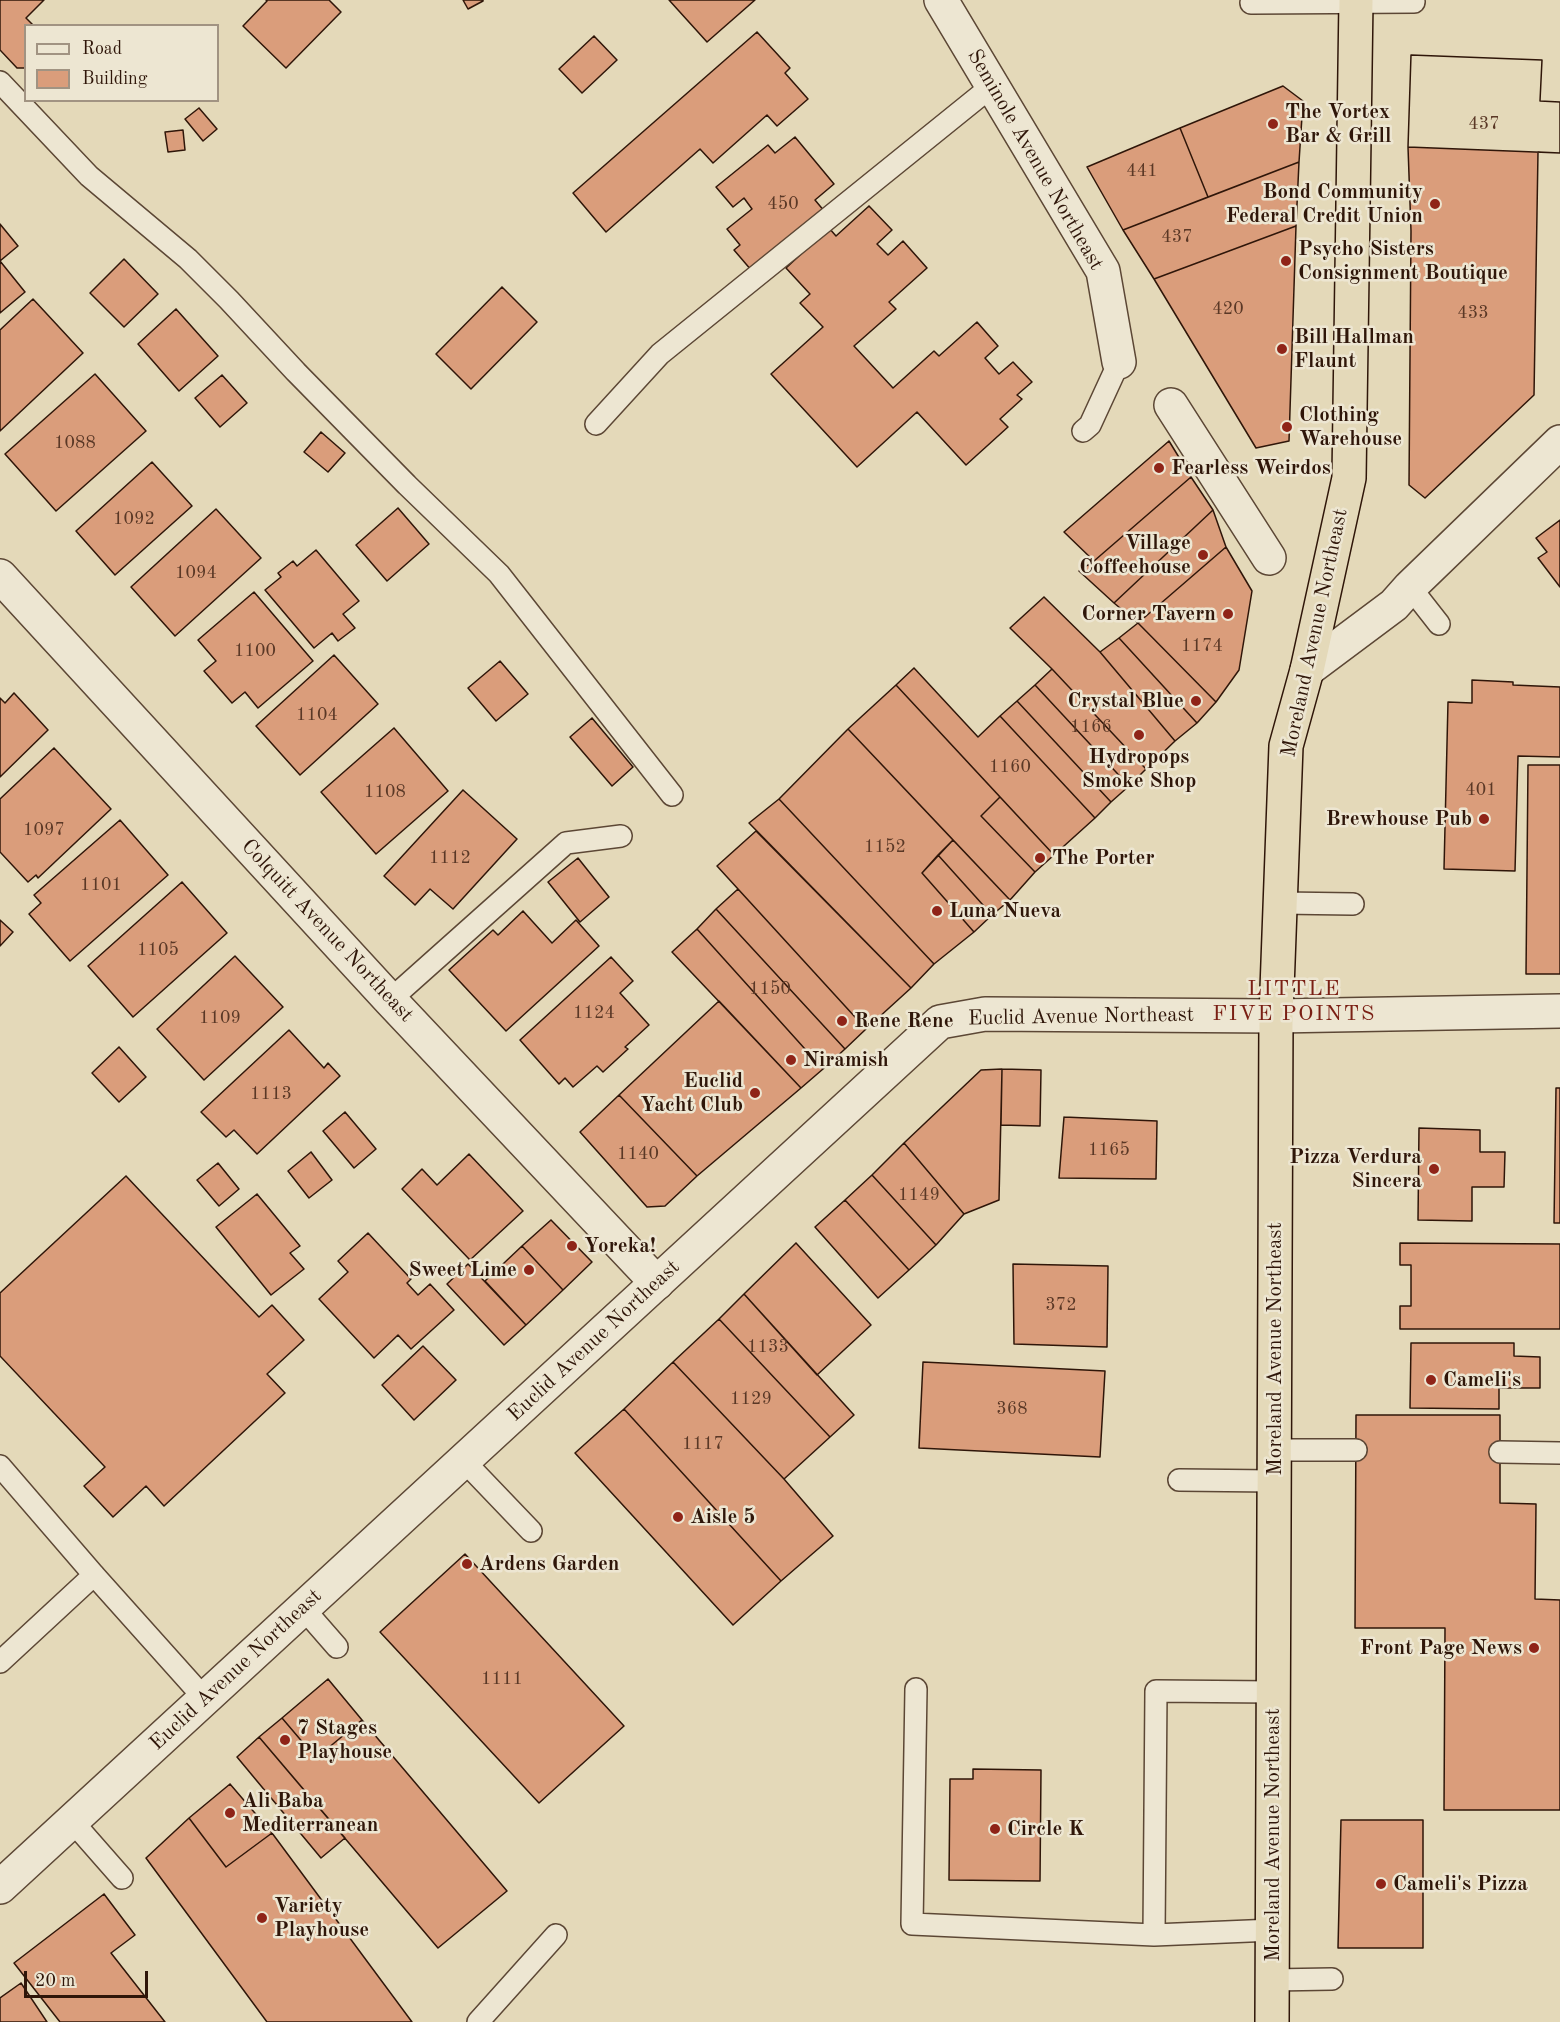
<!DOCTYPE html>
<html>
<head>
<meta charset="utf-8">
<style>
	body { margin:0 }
	#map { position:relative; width:1560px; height:2022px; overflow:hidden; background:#e4d9b9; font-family:"Old Standard TT",serif }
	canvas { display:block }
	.legend { position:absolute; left:24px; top:24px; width:195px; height:78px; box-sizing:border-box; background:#ede6d2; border:2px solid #a19382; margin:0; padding:8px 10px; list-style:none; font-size:18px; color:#2f1609 }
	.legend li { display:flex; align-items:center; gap:12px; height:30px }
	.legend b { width:30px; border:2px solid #a19382 }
	.scale { position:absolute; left:24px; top:1971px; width:124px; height:27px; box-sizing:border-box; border:3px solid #2f1609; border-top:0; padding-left:8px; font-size:18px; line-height:21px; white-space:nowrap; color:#2f1609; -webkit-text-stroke:4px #ede6d2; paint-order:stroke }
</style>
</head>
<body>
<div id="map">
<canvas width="1560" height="2022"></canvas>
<ul class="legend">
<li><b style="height:8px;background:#ede6d2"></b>Road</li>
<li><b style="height:16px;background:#da9d7b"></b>Building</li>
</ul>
<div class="scale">20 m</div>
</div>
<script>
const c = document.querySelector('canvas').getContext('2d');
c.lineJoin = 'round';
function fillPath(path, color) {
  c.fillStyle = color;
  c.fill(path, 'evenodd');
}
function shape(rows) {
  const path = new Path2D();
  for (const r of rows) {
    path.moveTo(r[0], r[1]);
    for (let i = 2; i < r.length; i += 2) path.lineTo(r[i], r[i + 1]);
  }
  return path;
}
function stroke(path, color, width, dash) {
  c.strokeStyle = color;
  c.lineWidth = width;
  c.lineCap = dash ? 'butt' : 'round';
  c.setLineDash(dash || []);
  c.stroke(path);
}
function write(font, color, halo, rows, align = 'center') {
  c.font = font + ' "Old Standard TT",serif';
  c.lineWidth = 5;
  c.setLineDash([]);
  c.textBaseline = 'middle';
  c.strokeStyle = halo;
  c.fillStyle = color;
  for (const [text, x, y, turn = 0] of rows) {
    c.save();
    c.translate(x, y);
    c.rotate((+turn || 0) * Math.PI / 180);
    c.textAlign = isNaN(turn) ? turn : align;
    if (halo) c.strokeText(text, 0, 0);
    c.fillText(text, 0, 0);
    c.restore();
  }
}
const building = shape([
	[0,0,44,0,26,18,34,26,26,26,26,68,17,68,0,50,0,0],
	[266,0,329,0,341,12,286,68,243,26,267,1,266,0],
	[463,0,483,0,483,1,468,9,463,0],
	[669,0,755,0,707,42,669,0],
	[757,32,790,68,785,73,808,99,777,126,767,115,713,163,700,149,606,232,573,193,757,32],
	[594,36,617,60,582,93,559,69,594,36],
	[1411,55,1542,60,1540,101,1560,102,1560,153,1538,152,1534,395,1425,498,1409,485,1411,231,1408,147,1411,55],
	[1411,55,1542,60,1540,101,1560,102,1560,153,1408,147,1411,55],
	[1283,86,1303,101,1299,162,1208,197,1180,128,1283,86],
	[199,108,217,129,203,141,185,119,199,108],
	[1180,128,1208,197,1123,230,1087,167,1180,128],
	[183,130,185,150,168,152,165,132,183,130],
	[795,137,834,184,815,200,825,212,752,271,734,250,740,245,727,229,752,209,744,198,733,207,716,187,768,145,775,153,795,137],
	[1299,162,1296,226,1154,279,1123,230,1299,162],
	[869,206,892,230,877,244,888,255,903,241,927,268,889,302,896,309,854,346,893,388,934,351,939,356,977,322,998,346,985,358,999,374,1013,362,1032,382,1017,395,1022,399,1000,419,1008,427,966,465,917,412,857,467,771,374,823,327,800,303,810,294,786,268,829,228,836,236,869,206],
	[0,224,18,246,0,261,25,292,0,313,0,224],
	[1296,226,1289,441,1256,448,1154,279,1296,226],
	[124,259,158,294,124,327,90,293,124,259],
	[502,287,537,322,471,389,436,354,502,287],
	[33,299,83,353,0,431,0,330,33,299],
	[176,309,218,356,179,391,138,344,176,309],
	[95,374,146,431,56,511,5,454,95,374],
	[222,375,247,403,220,427,195,398,222,375],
	[321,432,345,453,328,472,304,452,321,432],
	[1169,441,1191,477,1094,561,1064,532,1169,441],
	[152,462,192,506,115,575,76,531,152,462],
	[1191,477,1213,510,1114,603,1079,571,1094,561,1191,477],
	[398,508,429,544,387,581,356,545,398,508],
	[216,509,261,558,175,636,131,587,216,509],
	[1213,510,1226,547,1138,623,1114,603,1213,510],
	[1560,520,1560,587,1538,558,1547,552,1536,538,1560,520],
	[1226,547,1252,591,1239,670,1216,702,1138,623,1226,547],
	[316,550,359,601,343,614,355,628,338,641,332,633,314,648,265,590,281,577,278,573,293,561,297,566,316,550],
	[254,592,313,661,258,708,245,692,232,703,204,671,216,661,198,640,254,592],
	[1044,597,1100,652,1175,741,1146,769,1052,669,1010,628,1044,597],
	[1138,623,1216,702,1197,723,1119,638,1138,623],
	[1119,638,1197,723,1175,741,1100,652,1119,638],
	[334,655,378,704,300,775,256,726,334,655],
	[500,661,528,694,496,721,468,688,500,661],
	[914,668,978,737,1000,716,1095,818,1054,855,896,685,914,668],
	[1052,669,1146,769,1129,786,1035,685,1052,669],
	[1472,680,1513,682,1513,685,1560,687,1560,757,1518,756,1515,871,1444,869,1448,702,1472,703,1472,680],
	[896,685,1000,797,981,816,1035,872,1010,900,848,729,896,685],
	[1035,685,1129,786,1111,802,1017,701,1035,685],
	[14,693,48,730,0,777,0,698,5,703,14,693],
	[1017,701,1111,802,1095,818,1000,716,1017,701],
	[592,718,633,767,612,786,570,737,592,718],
	[394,728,448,791,376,854,321,792,394,728],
	[848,729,953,840,922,873,974,932,934,964,779,799,848,729],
	[54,748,111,809,38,878,36,875,28,882,0,852,0,799,54,748],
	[1528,765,1560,765,1560,974,1526,974,1528,765],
	[463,790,517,839,453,909,430,889,415,905,384,876,463,790],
	[1000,797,1054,855,1035,872,981,816,1000,797],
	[779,799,934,964,911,988,749,823,779,799],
	[120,820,168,875,70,961,29,914,41,903,34,895,120,820],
	[756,831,911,988,866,1029,717,866,756,831],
	[953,840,1010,900,992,915,938,855,953,840],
	[938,855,992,915,974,932,922,873,938,855],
	[578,858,609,897,580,922,548,882,578,858],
	[182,882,227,933,133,1017,88,966,182,882],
	[738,889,866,1029,845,1049,716,909,738,889],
	[716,909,845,1049,823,1069,697,929,716,909],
	[523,911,552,943,576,920,599,946,506,1031,449,970,493,930,498,935,523,911],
	[0,920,13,932,0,946,0,920],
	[697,929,823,1069,801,1088,672,952,697,929],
	[235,956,283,1007,204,1080,157,1029,235,956],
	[611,957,633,981,620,993,649,1025,625,1047,628,1049,603,1072,597,1066,573,1087,565,1078,559,1084,520,1040,611,957],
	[719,1001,801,1088,697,1176,619,1095,719,1001],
	[289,1030,324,1068,328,1063,340,1076,257,1154,234,1130,226,1137,201,1112,289,1030],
	[119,1047,146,1077,119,1102,92,1073,119,1047],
	[1002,1069,999,1200,964,1214,904,1143,981,1070,1002,1069],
	[1002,1069,1041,1070,1040,1126,1001,1125,1002,1069],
	[1556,1088,1560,1088,1560,1223,1554,1223,1556,1088],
	[619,1095,697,1176,665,1206,647,1207,580,1132,619,1095],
	[345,1112,376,1149,354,1168,323,1131,345,1112],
	[1064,1117,1157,1121,1156,1179,1059,1178,1064,1117],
	[1419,1128,1480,1130,1480,1152,1505,1152,1504,1187,1472,1187,1472,1221,1418,1220,1419,1128],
	[904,1143,964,1214,936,1245,872,1175,904,1143],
	[311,1152,332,1180,309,1198,288,1171,311,1152],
	[469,1154,523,1211,470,1260,402,1189,422,1169,437,1185,469,1154],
	[218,1163,239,1189,219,1206,197,1180,218,1163],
	[872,1175,936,1245,909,1270,845,1200,872,1175],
	[126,1176,259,1317,272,1305,304,1340,267,1374,285,1393,164,1506,146,1486,113,1517,84,1486,105,1467,0,1356,0,1293,126,1176],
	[257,1194,300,1246,290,1253,304,1269,271,1295,216,1227,257,1194],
	[845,1200,909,1270,878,1298,815,1227,845,1200],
	[551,1220,592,1262,563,1290,522,1246,551,1220],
	[368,1233,411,1279,407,1283,418,1295,430,1284,454,1310,411,1349,398,1335,374,1358,319,1299,348,1272,338,1261,368,1233],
	[796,1243,871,1325,817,1375,744,1294,796,1243],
	[1400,1243,1560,1244,1560,1329,1400,1329,1400,1306,1411,1306,1411,1265,1400,1265,1400,1243],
	[522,1246,563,1290,526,1325,485,1281,522,1246],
	[468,1264,526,1325,504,1345,447,1284,468,1264],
	[1013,1264,1108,1266,1107,1347,1014,1344,1013,1264],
	[744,1294,854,1415,830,1437,719,1319,744,1294],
	[719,1319,830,1437,784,1479,673,1362,719,1319],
	[1411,1343,1514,1343,1514,1356,1540,1357,1540,1388,1499,1388,1499,1409,1410,1408,1411,1343],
	[423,1346,456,1380,414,1420,382,1385,423,1346],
	[673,1362,784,1479,833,1536,781,1581,624,1409,673,1362],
	[923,1362,1105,1371,1100,1457,919,1448,923,1362],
	[624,1409,781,1581,733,1625,575,1453,624,1409],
	[1356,1415,1500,1415,1500,1503,1536,1504,1535,1599,1560,1600,1560,1810,1444,1810,1445,1628,1355,1628,1356,1415],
	[465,1554,624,1726,539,1803,380,1632,465,1554],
	[328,1679,362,1720,316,1758,282,1718,328,1679],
	[282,1718,316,1758,362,1720,507,1891,438,1948,259,1737,282,1718],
	[259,1737,345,1838,321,1858,237,1757,259,1737],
	[973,1769,1041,1770,1040,1881,949,1880,950,1779,973,1779,973,1769],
	[230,1784,272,1833,226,1867,189,1818,230,1784],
	[189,1818,226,1867,272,1833,412,2022,267,2022,146,1858,189,1818],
	[1341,1820,1423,1820,1423,1948,1338,1948,1341,1820],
	[104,1894,135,1935,111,1953,165,2022,60,2022,14,1963,104,1894],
	[21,1983,47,2022,0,2022,0,1998,21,1983]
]);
const service = shape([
	[1251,3,1414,2],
	[0,82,89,176,188,259,229,300,296,372,407,485,499,574,672,795],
	[596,424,660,354,992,86],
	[1083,431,1090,425,1119,362],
	[1410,587,1439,624],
	[1281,903,1353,904],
	[390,1000,566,843,621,836],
	[1274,1450,1356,1450],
	[1500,1452,1560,1453],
	[464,1461,531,1531],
	[0,1466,94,1575,205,1699],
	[1179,1480,1274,1481],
	[303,1608,337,1647],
	[0,1662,94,1575],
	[916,1689,912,1924,1154,1935,1273,1930],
	[72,1821,122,1878],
	[1154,1935,1156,1691,1273,1692],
	[1272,1980,1332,1979],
	[478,2022,556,1935]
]);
const pedestrian = shape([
	[1171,405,1269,558]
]);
const minor = shape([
	[941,0,1103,271,1119,362],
	[0,576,390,1000,657,1283],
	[1307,670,1394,605,1410,587,1560,442]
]);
const tertiary = shape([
	[0,1887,940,1022,985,1014,1276,1016,1560,1011]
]);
const trunk = shape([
	[1272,2022,1276,1016,1286,746,1307,670,1349,478,1356,0]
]);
const markers = [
	[1273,124,6,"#8f2418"],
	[1435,204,6,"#8f2418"],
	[1286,261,6,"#8f2418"],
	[1282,349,6,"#8f2418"],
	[1287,427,6,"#8f2418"],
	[1159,468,6,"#8f2418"],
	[1203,555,6,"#8f2418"],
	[1228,614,6,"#8f2418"],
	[1196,701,6,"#8f2418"],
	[1139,735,6,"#8f2418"],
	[1484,819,6,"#8f2418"],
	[1040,858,6,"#8f2418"],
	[937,911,6,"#8f2418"],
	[842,1021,6,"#8f2418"],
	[791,1060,6,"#8f2418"],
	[755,1093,6,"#8f2418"],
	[1434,1169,6,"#8f2418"],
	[572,1246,6,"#8f2418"],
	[529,1270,6,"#8f2418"],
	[1431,1380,6,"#8f2418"],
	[678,1517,6,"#8f2418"],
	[467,1564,6,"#8f2418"],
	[1534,1648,6,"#8f2418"],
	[285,1740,6,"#8f2418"],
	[230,1813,6,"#8f2418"],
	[995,1829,6,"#8f2418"],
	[1381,1884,6,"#8f2418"],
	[262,1918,6,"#8f2418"]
];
const numberNames = [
	["437",1484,124],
	["441",1142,171],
	["450",783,204],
	["437",1177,237],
	["420",1228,309],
	["433",1473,313],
	["1088",75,443],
	["1092",134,519],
	["1094",196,573],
	["1174",1202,646],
	["1100",255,651],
	["1104",317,715],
	["1166",1091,727],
	["1160",1010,767],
	["401",1481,790],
	["1108",385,792],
	["1097",44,830],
	["1152",885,847],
	["1112",450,858],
	["1101",101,885],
	["1105",158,950],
	["1150",770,989],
	["1124",594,1013],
	["1109",220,1018],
	["1113",271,1094],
	["1165",1109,1150],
	["1140",638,1154],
	["1149",919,1195],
	["372",1061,1305],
	["1133",768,1347],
	["1129",751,1399],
	["368",1012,1409],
	["1117",703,1444],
	["1111",502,1679]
];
const poiNames = [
	["The Vortex",1285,112],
	["Bar & Grill",1285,136],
	["Bond Community",1423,192,"right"],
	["Federal Credit Union",1423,216,"right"],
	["Psycho Sisters",1298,249],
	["Consignment Boutique",1298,273],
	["Bill Hallman",1294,337],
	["Flaunt",1294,361],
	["Clothing",1299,415],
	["Warehouse",1299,439],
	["Fearless Weirdos",1171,468],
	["Village",1191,543,"right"],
	["Coffeehouse",1191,567,"right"],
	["Corner Tavern",1216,614,"right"],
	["Crystal Blue",1184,701,"right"],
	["Hydropops",1139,757,"center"],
	["Smoke Shop",1139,781,"center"],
	["Brewhouse Pub",1472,819,"right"],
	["The Porter",1052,858],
	["Luna Nueva",949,911],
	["Rene Rene",854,1021],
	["Niramish",803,1060],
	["Euclid",743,1081,"right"],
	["Yacht Club",743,1105,"right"],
	["Pizza Verdura",1422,1157,"right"],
	["Sincera",1422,1181,"right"],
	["Yoreka!",584,1246],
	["Sweet Lime",517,1270,"right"],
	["Cameli's",1443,1380],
	["Aisle 5",690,1517],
	["Ardens Garden",479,1564],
	["Front Page News",1522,1648,"right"],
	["7 Stages",297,1728],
	["Playhouse",297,1752],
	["Ali Baba",242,1801],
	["Mediterranean",242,1825],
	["Circle K",1007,1829],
	["Cameli's Pizza",1393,1884],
	["Variety",274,1906],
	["Playhouse",274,1930]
];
const streetNames = [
	["Seminole Avenue Northeast",1035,160,60],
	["Moreland Avenue Northeast",1315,633,-78],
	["Colquitt Avenue Northeast",327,931,47],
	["Euclid Avenue Northeast",1081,1017,-1],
	["Euclid Avenue Northeast",594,1341,-43],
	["Moreland Avenue Northeast",1275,1349,-90],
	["Euclid Avenue Northeast",236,1670,-43],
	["Moreland Avenue Northeast",1273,1835,-90]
];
const neighbourhoodNames = [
	["LITTLE",1294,989],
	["FIVE POINTS",1294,1014]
];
fillPath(building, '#da9d7b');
stroke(building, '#2f1609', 1.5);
stroke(service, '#5c4735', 24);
stroke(pedestrian, '#5c4735', 36);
stroke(minor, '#5c4735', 36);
stroke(tertiary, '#5c4735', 36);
stroke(trunk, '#2f1609', 36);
stroke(service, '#ede6d2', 21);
stroke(pedestrian, '#ede6d2', 33);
stroke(minor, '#ede6d2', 33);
stroke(tertiary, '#ede6d2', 33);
stroke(trunk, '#e4d9b9', 33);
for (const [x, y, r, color] of markers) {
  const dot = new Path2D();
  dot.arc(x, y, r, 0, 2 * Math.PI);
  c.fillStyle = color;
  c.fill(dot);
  stroke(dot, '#ede6d2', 2);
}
write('18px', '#5a3826', null, numberNames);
write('bold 21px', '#2f1609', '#ede6d2', poiNames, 'left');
write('21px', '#2f1609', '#ede6d2', streetNames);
c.letterSpacing = '1.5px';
write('22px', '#7a1f14', '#ede6d2', neighbourhoodNames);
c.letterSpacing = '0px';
</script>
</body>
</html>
